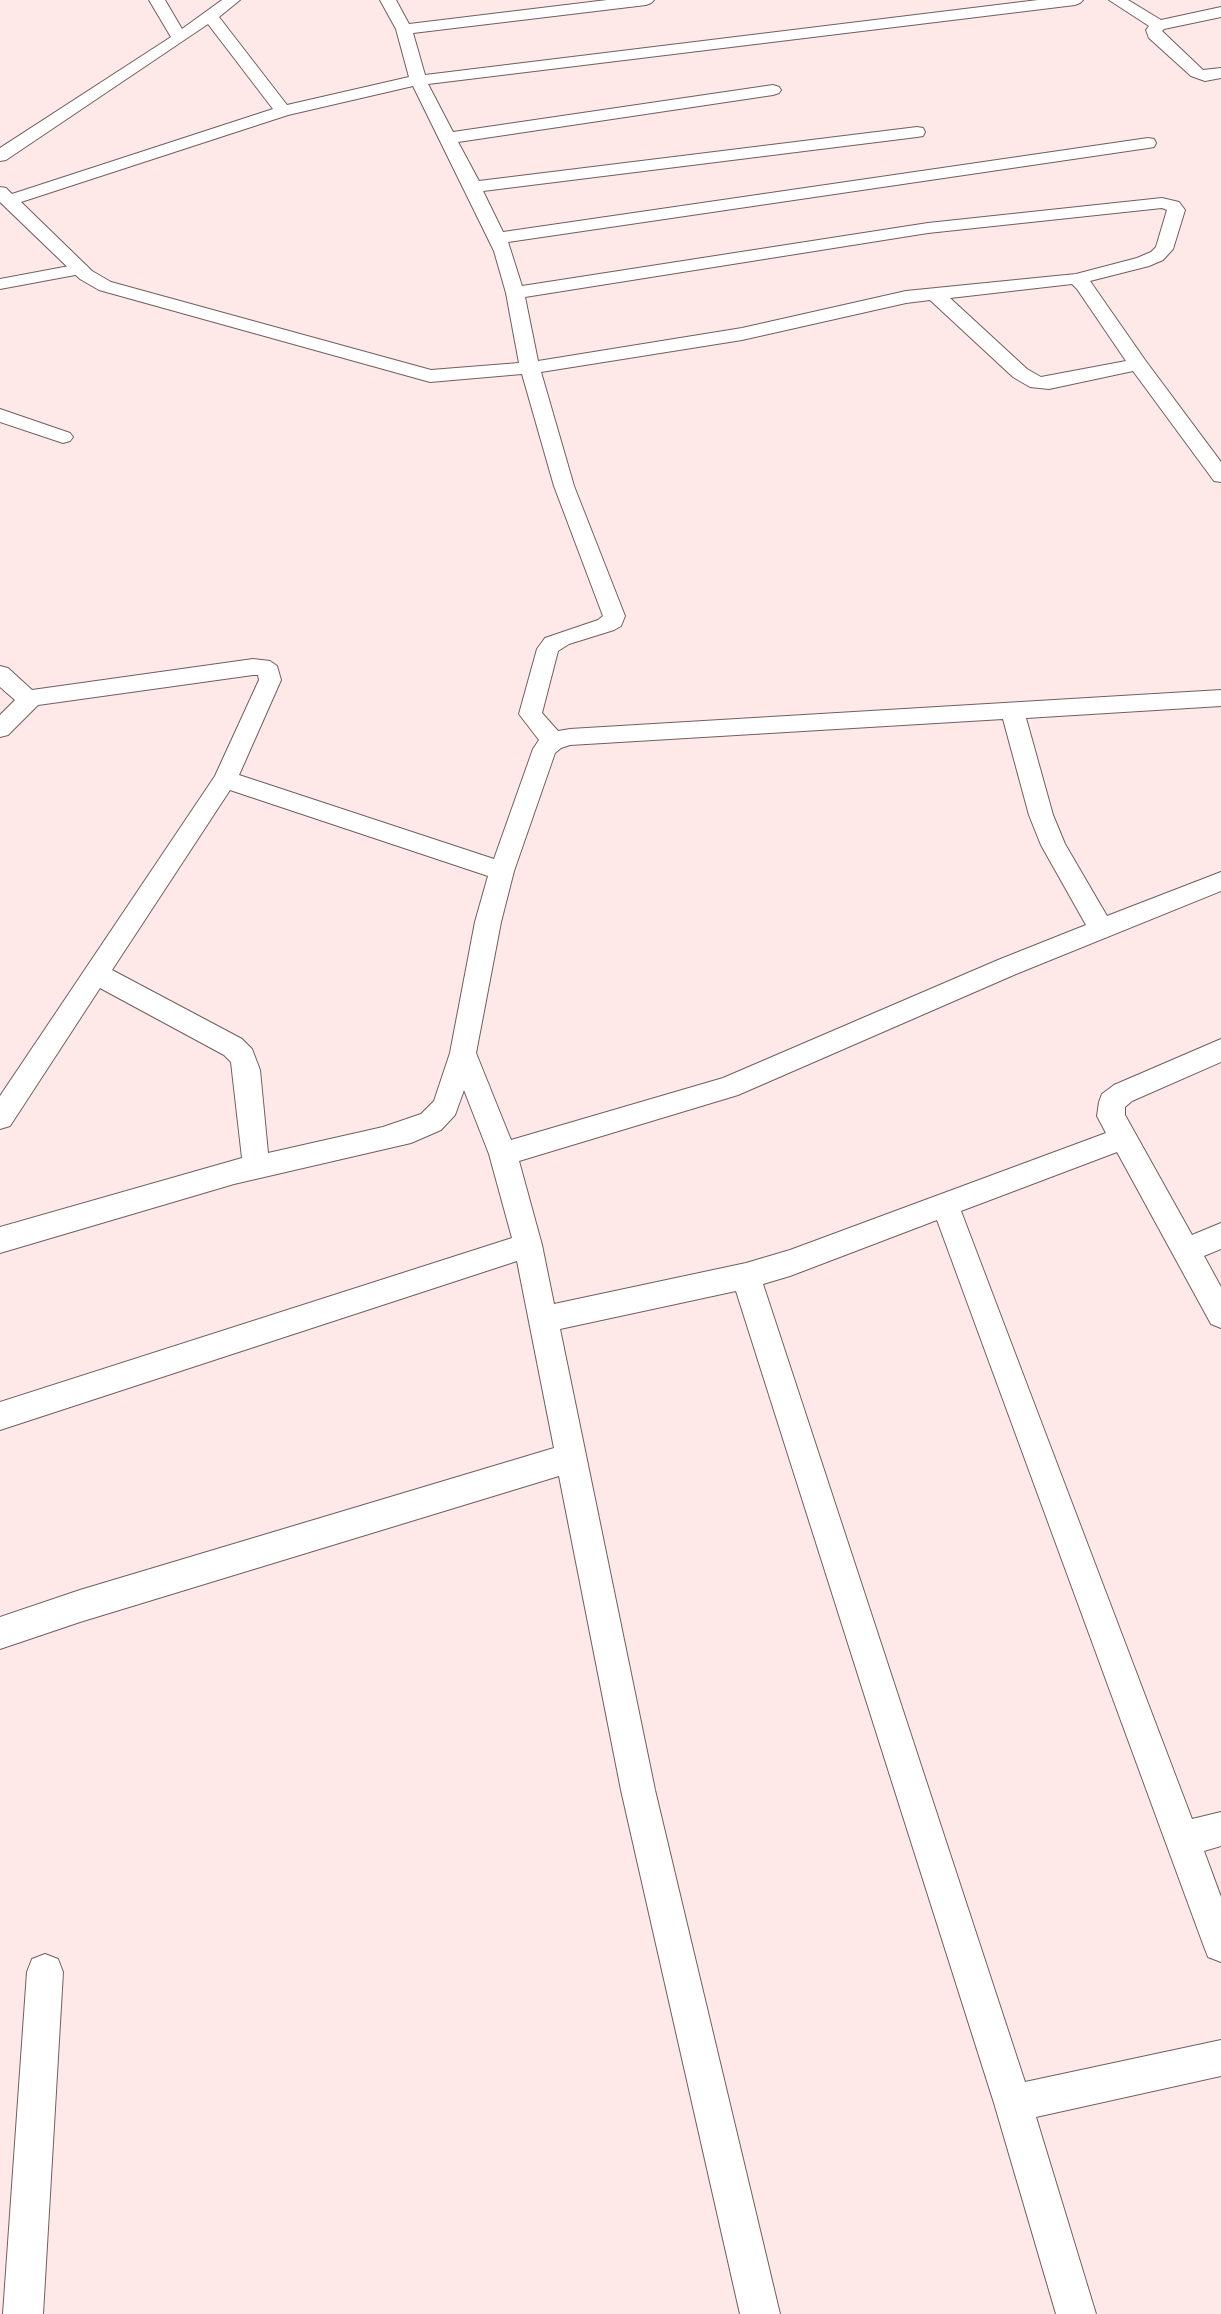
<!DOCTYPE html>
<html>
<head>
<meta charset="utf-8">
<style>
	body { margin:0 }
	canvas { display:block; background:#fee8e8 }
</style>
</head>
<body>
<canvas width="1221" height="2314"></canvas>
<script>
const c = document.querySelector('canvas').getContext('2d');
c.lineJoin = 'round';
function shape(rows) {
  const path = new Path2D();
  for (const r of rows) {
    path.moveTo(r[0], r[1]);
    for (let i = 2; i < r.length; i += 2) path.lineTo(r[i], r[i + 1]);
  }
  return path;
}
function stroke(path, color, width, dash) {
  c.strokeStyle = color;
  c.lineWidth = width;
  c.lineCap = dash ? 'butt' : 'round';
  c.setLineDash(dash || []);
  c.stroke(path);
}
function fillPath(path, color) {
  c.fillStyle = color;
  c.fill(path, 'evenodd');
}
const lane = shape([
	[80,264,86,265,89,269,86,273,0,289,0,279,80,264],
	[0,409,70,433,73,437,70,441,63,443,0,422,0,409]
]);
const street = shape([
	[149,0,165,0,182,29,222,0,240,0,219,17,287,105,409,77,396,29,380,0,396,0,409,24,607,0,654,0,651,3,646,5,413,33,425,75,1038,0,1083,0,1080,3,1075,5,428,84,453,132,773,85,779,87,781,90,779,93,773,95,458,142,479,181,917,127,923,128,925,132,923,136,917,137,483,191,503,232,1148,138,1154,139,1156,143,1154,147,1148,148,508,242,522,286,928,223,1162,198,1179,202,1185,210,1173,249,1163,260,1149,266,1090,281,1145,360,1221,462,1221,482,1214,481,1133,371,1049,389,1030,387,1013,377,930,300,906,303,742,340,541,372,574,486,625,616,621,626,614,630,569,644,558,651,542,713,558,731,570,729,1221,690,1221,706,1026,718,1053,815,1065,844,1107,916,1221,872,1221,891,1016,974,738,1095,519,1161,542,1245,554,1304,746,1263,790,1250,1106,1133,1097,1116,1099,1102,1102,1094,1114,1085,1221,1039,1221,1062,1132,1101,1125,1107,1125,1115,1192,1235,1221,1223,1221,1249,1204,1256,1221,1287,1221,1328,1211,1324,1117,1152,961,1211,1192,1819,1221,1812,1221,1846,1204,1851,1221,1897,1221,1962,1208,1957,1203,1944,937,1220,790,1276,763,1284,1025,2082,1221,2040,1221,2076,1036,2117,1096,2314,1056,2314,994,2103,736,1291,560,1329,655,1790,780,2314,740,2314,621,1790,559,1476,80,1622,0,1649,0,1617,80,1590,554,1448,517,1261,0,1430,0,1402,512,1238,489,1154,464,1090,455,1115,441,1130,411,1143,234,1184,0,1253,0,1227,242,1158,231,1062,224,1055,100,988,10,1126,0,1129,0,1096,215,776,259,680,258,675,253,675,38,705,8,735,0,737,0,715,15,700,0,687,0,666,8,668,32,690,253,659,270,661,277,666,281,680,239,775,494,859,533,749,539,740,519,714,537,649,545,638,598,620,603,616,554,486,522,374,430,382,99,290,80,279,0,202,0,187,6,188,12,194,273,109,208,24,6,160,0,161,0,148,171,37,149,0],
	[413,86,494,251,506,293,519,363,431,370,111,282,92,271,21,202,288,115,413,86],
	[1162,208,1167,210,1156,247,1151,252,1137,258,1076,274,906,291,742,328,538,361,525,297,928,233,1162,208],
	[1072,284,1077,289,1126,361,1041,377,1027,369,950,298,1072,284],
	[1003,719,1029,815,1041,845,1086,925,998,960,723,1078,511,1140,476,1053,501,922,514,871,555,753,561,748,570,745,1003,719],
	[230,790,488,876,475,922,450,1053,434,1101,421,1114,383,1127,268,1153,260,1070,252,1049,242,1039,112,970,230,790],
	[1109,0,1128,0,1161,20,1221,7,1221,17,1164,29,1162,31,1203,70,1221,68,1221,78,1205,81,1191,76,1149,38,1146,30,1149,26,1109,0],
	[45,1954,58,1959,63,1972,43,2314,3,2314,27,1972,32,1959,45,1954]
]);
stroke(lane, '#715f5f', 2);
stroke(street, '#715f5f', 2);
fillPath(lane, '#fff');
fillPath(street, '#fff');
</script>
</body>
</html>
